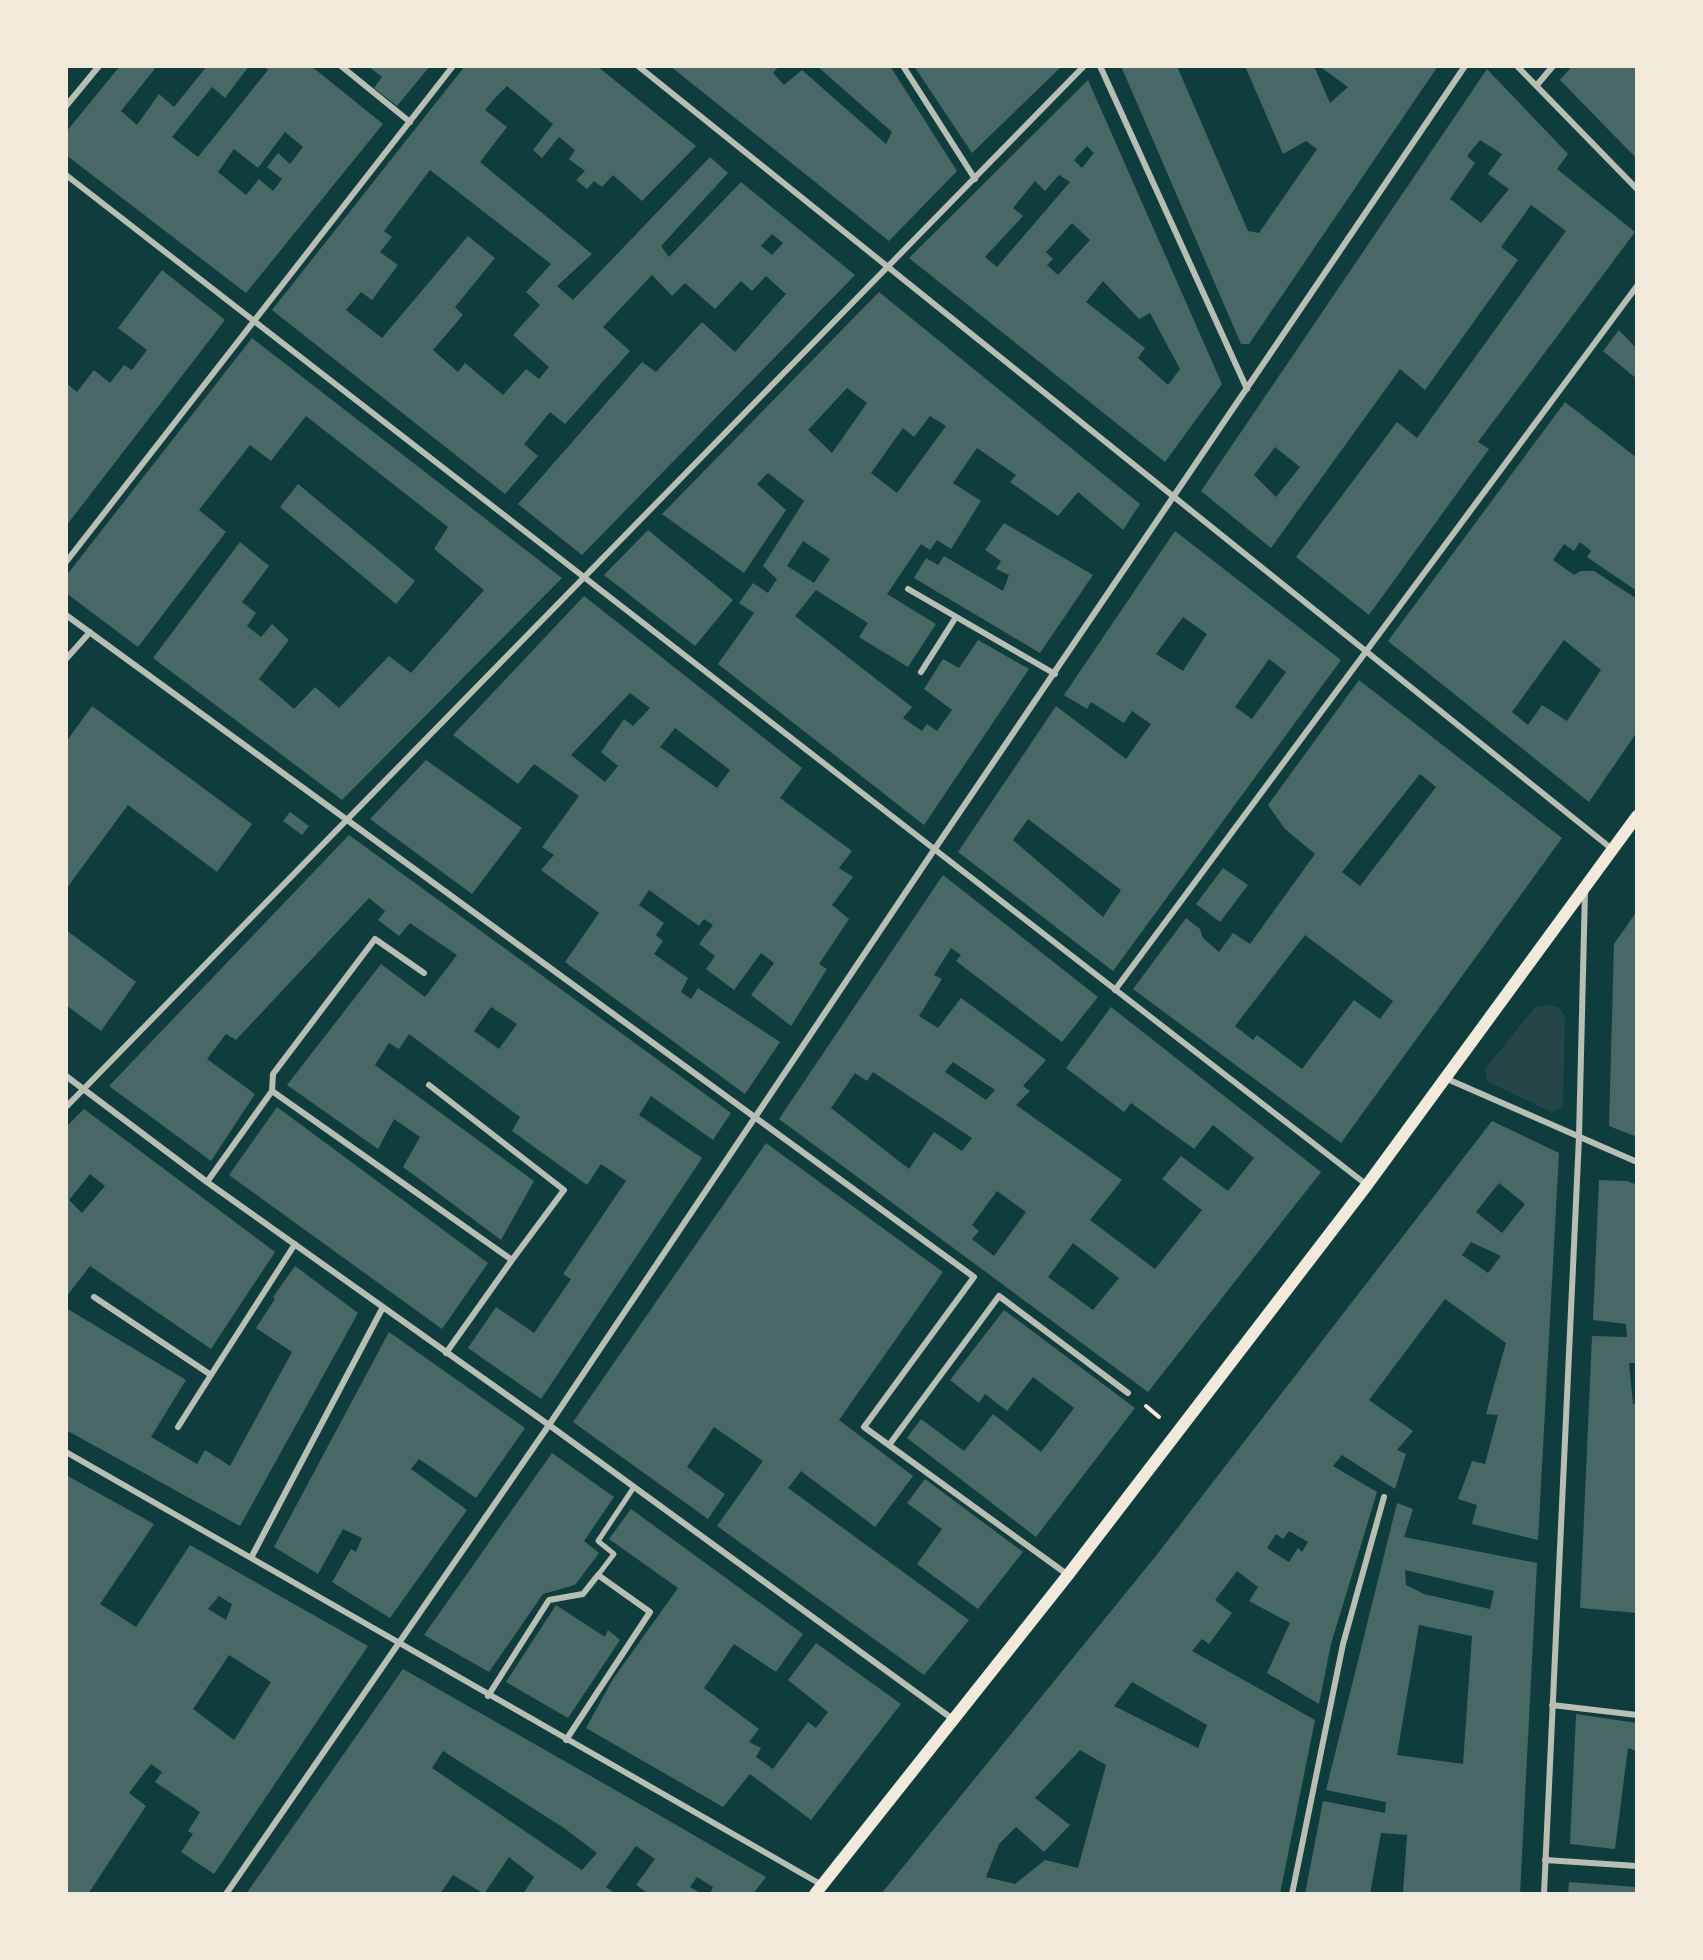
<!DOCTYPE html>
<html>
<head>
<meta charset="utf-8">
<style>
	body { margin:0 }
	#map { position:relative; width:1703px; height:1960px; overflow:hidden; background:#0f3d3e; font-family:Overpass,sans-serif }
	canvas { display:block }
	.frame { position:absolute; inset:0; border:68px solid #f1e9da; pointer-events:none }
</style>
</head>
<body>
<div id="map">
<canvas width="1703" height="1960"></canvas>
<div class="frame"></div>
</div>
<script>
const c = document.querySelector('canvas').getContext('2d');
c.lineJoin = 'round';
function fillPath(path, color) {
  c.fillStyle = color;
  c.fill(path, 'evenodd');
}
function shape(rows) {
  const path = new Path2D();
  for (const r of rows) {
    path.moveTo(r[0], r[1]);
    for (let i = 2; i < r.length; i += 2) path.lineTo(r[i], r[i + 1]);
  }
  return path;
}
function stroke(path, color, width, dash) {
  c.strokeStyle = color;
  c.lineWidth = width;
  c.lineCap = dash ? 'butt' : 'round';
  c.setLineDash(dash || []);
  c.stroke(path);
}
const green = shape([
	[1547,1005,1558,1007,1565,1016,1563,1106,1553,1113,1487,1081,1486,1068,1535,1007]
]);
const building = shape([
	[120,66,157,66,121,111,137,125,159,94,174,107,207,66,249,66,225,98,212,87,172,137,198,157,268,70,263,66,311,66,383,124,246,293,66,155,66,132],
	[285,132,303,147,290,164,278,153,267,167,282,179,273,191,259,179,246,195,218,172,234,149,258,168],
	[368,66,430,66,397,106,374,88,382,77],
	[465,66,597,66,696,146,642,201,613,175,602,187,594,181,587,189,576,180,585,171,569,159,575,150,559,137,542,158,533,150,553,124,507,86,494,99,485,110,507,127,480,162,592,254,557,286,573,300,710,157,728,173,661,246,669,257,741,182,855,275,582,555,518,504,642,362,656,372,702,322,735,352,786,294,766,276,752,291,741,281,715,309,685,283,672,296,652,275,603,327,630,351,565,424,550,412,524,444,538,456,505,494,272,310],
	[430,170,551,264,526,292,540,305,513,335,549,367,539,379,526,369,503,395,465,363,458,372,433,350,463,315,455,307,495,258,468,236,382,338,346,310,361,292,372,300,398,265,380,252,392,237,384,231],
	[772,234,783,243,772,255,761,246],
	[670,66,779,66,773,73,784,85,802,70,886,144,892,132,817,66,890,66,957,171,889,241],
	[914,66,1062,66,972,153],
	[1121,66,1177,66,1248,231,1259,233,1317,149,1306,141,1283,154,1245,66,1314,66,1330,103,1348,87,1319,66,1438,66,1249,344,1241,344],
	[1572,66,1637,66,1637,159,1560,80],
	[1487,69,1568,154,1557,169,1635,232,1478,442,1489,449,1369,615,1296,557,1397,422,1417,438,1566,231,1531,205,1501,247,1518,260,1425,390,1400,369,1271,548,1201,491],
	[1480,140,1502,154,1488,174,1509,189,1481,223,1450,199,1475,163,1467,156],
	[1275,447,1300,467,1276,497,1254,475],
	[1088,80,1222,384,1165,462,909,258],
	[1087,146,1094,153,1082,168,1074,160],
	[1059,175,1070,182,997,267,985,257,1023,216,1013,208,1035,181,1045,191],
	[1072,223,1090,240,1058,275,1047,265,1053,259,1046,252],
	[1103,281,1139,319,1150,313,1180,369,1168,385,1138,358,1145,348,1086,302],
	[162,270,225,320,66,526,66,383,77,392,94,370,110,383,124,365,132,370,147,350,118,328],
	[879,292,1140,504,1123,530,1078,492,1058,516,1010,482,1016,475,977,448,953,483,981,501,951,549,937,540,930,550,921,544,887,594,936,624,908,667,859,637,868,623,816,590,795,616,912,707,903,718,922,731,927,724,937,731,952,710,924,689,943,659,959,668,978,640,1029,669,924,825,718,664,754,613,739,603,753,583,768,593,777,579,763,566,804,501,768,473,757,484,786,510,744,573,662,514],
	[847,388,867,403,832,453,808,430],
	[930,416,946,426,897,493,871,473,903,428,914,437],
	[803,541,830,559,814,583,787,566],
	[1619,330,1637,349,1637,379,1603,351],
	[252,338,562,578,342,800,153,658,240,542,269,566,242,602,256,613,247,626,261,637,272,624,289,640,259,679,294,709,315,687,339,708,389,656,411,673,484,590,434,549,448,527,306,416,271,461,250,445,199,510,226,532,138,647,66,593,66,576],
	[1565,402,1637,458,1637,591,1587,557,1591,551,1580,542,1574,551,1564,544,1553,560,1574,575,1581,571,1594,571,1637,599,1637,732,1589,802,1388,641],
	[1564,640,1601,670,1567,721,1542,705,1528,725,1512,712],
	[298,484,415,581,396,604,280,507],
	[1004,523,1093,575,1040,653,914,578,926,558,938,565,944,556,1003,591,1009,575,996,569,1001,561,985,550],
	[648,530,733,600,695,646,604,575],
	[1175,531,1341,660,1113,971,958,852,1056,706,1126,759,1151,724,1132,711,1124,723,1091,702,1087,709,1064,695],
	[1183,617,1207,634,1183,671,1156,654],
	[1269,659,1286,672,1252,719,1235,707],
	[1028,819,1121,890,1103,917,1013,840],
	[584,596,802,768,780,798,852,851,839,868,853,877,832,905,849,919,819,964,827,969,791,1026,751,995,774,963,761,953,734,990,706,969,715,956,699,944,713,925,704,919,699,926,649,890,639,905,664,923,656,935,663,941,654,954,688,978,681,992,691,999,698,988,780,1042,745,1094,565,962,599,913,541,870,554,855,542,847,579,796,534,764,518,784,453,735],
	[630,693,650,708,633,726,624,719,601,752,618,766,605,782,571,755],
	[675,728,730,770,717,788,660,747],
	[1359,680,1562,838,1341,1143,1133,989,1186,918,1200,929,1203,938,1219,952,1233,933,1250,944,1315,854,1285,829,1268,805],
	[1420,774,1436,787,1360,886,1342,872],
	[1305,935,1393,1001,1380,1019,1354,1000,1302,1069,1257,1035,1253,1040,1235,1026],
	[92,706,252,824,217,872,128,805,66,889,66,742],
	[426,760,522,828,472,894,370,819],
	[290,812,309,826,302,835,283,821],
	[349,835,731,1113,713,1140,651,1096,639,1115,702,1158,541,1399,468,1348,496,1307,534,1333,571,1279,563,1274,626,1181,601,1164,587,1185,512,1131,520,1117,409,1034,399,1049,389,1043,375,1065,534,1181,501,1240,403,1167,420,1137,394,1119,378,1149,287,1085,381,964,425,997,457,955,410,923,399,936,378,920,385,911,369,898,236,1040,226,1034,207,1059,255,1094,211,1161,109,1086],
	[491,1007,517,1024,499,1049,474,1031],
	[1223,868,1248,885,1220,922,1196,904],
	[943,875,1098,997,1062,1042,956,961,961,955,951,948,934,975,942,979,919,1016,938,1028,961,998,1046,1060,1023,1086,1030,1091,1016,1105,1122,1180,1090,1220,1155,1269,1202,1210,1162,1179,1181,1156,1228,1191,1254,1158,1213,1125,1194,1149,1131,1103,1124,1112,1066,1068,1111,1007,1321,1172,1148,1392,779,1119],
	[953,1062,995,1090,986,1100,945,1072],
	[873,1072,972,1138,962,1151,934,1132,909,1169,831,1108,855,1073,867,1081],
	[997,1191,1026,1212,994,1256,972,1239,979,1231,972,1225],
	[1073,1243,1119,1278,1093,1310,1048,1277],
	[1637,911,1637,1137,1609,1126,1614,944],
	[66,930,136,982,101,1031,66,1005],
	[277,1107,488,1263,442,1329,229,1175],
	[84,1109,275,1252,211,1349,90,1266,66,1297,66,1127],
	[90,1174,105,1186,82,1213,69,1200],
	[1492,1121,1559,1153,1538,1540,1472,1524,1477,1505,1458,1499,1472,1461,1485,1464,1498,1415,1486,1414,1506,1343,1445,1299,1369,1400,1413,1431,1397,1450,1406,1454,1395,1489,1342,1455,1333,1466,1377,1492,1331,1644,1319,1704,1267,1673,1290,1623,1249,1601,1258,1587,1237,1571,1215,1600,1232,1613,1209,1644,1202,1639,1192,1651,1315,1720,1280,1894,881,1894,1155,1557],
	[1499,1183,1525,1204,1502,1233,1476,1212],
	[1471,1242,1501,1256,1488,1273,1462,1255],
	[1289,1531,1308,1542,1302,1552,1298,1548,1289,1562,1267,1548,1276,1534,1283,1539],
	[1132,1682,1207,1725,1198,1748,1114,1706],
	[1080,1750,1106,1765,1078,1868,1045,1860,1015,1884,986,1877,999,1844,1016,1827,1044,1852,1070,1825,1035,1798],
	[766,1143,943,1272,839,1420,913,1476,875,1527,801,1471,788,1488,969,1620,924,1675,717,1526,763,1461,714,1427,687,1467,725,1494,708,1519,573,1422],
	[1599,1180,1627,1181,1637,1185,1637,1363,1629,1363,1633,1404,1637,1403,1637,1613,1580,1608,1592,1336,1627,1337,1626,1324,1593,1320],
	[295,1266,358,1313,240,1526,66,1430,66,1308,186,1380,151,1437,197,1464,205,1450,230,1466,292,1352,256,1328,275,1299,273,1297],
	[1004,1310,1135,1408,1036,1537,907,1438,921,1419,964,1451,993,1414,1041,1452,1074,1408,1033,1377,1007,1411,985,1394,979,1403,950,1380],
	[389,1332,525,1428,476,1498,419,1459,411,1469,467,1510,390,1618,332,1582,351,1549,356,1552,362,1538,343,1529,318,1574,274,1547],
	[552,1453,614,1497,584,1541,599,1553,575,1585,543,1594,489,1672,424,1635],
	[66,1475,154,1524,100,1604,136,1627,190,1545,368,1646,214,1874,181,1852,193,1834,188,1831,200,1812,155,1782,162,1772,151,1764,129,1793,146,1806,88,1894,66,1894],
	[219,1596,232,1604,226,1620,208,1609],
	[229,1655,271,1682,234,1740,193,1709],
	[925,1479,1023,1552,978,1609,917,1564,942,1529,907,1503],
	[1397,1503,1413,1509,1404,1537,1537,1563,1520,1894,1403,1894,1407,1835,1381,1833,1370,1894,1305,1894,1323,1801,1385,1813,1386,1802,1326,1790],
	[1405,1570,1494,1591,1490,1609,1424,1594,1406,1585],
	[1419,1625,1472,1636,1463,1764,1397,1755],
	[631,1509,803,1634,776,1672,734,1644,704,1688,759,1729,749,1742,761,1748,756,1757,773,1769,808,1722,816,1728,828,1712,788,1680,816,1643,901,1704,811,1820,750,1774,723,1807,586,1728,613,1679,678,1588,609,1539],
	[556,1605,605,1637,608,1630,620,1640,568,1718,506,1682],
	[403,1669,659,1815,766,1877,753,1894,710,1894,713,1887,697,1877,690,1887,702,1894,649,1894,636,1885,655,1859,636,1846,606,1887,616,1894,523,1894,534,1877,509,1857,484,1894,453,1875,440,1894,246,1894],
	[443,1751,564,1828,597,1853,582,1870,432,1768],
	[1576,1714,1637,1723,1637,1751,1628,1748,1615,1849,1570,1844],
	[1569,1882,1637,1887,1637,1894,1568,1894]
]);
const path = shape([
	[1146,1406,1159,1417]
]);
const pedestrian = shape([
	[598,1575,614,1554,598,1541,634,1487]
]);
const minor = shape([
	[341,66,410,122],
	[638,66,1612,849],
	[903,66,975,179],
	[1100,66,1247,389],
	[1517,66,1637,189],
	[1537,85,1553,66],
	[66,106,99,66],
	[66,175,1367,1185],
	[66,562,453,66],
	[908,589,1055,674],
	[66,615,974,1277,864,1427,1068,1575],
	[66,659,90,632],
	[921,672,956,617],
	[1115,990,1637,286],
	[66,1076,207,1182,549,1425,954,1720],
	[1445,1078,1637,1162],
	[429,1085,564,1190,512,1260],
	[272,1091,273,1074,375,939,424,973],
	[66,1107,1084,66],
	[207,1182,272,1091,512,1260,446,1353],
	[94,1297,211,1375,295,1244],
	[178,1427,211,1375],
	[889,1445,999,1296,1128,1393],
	[66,1452,822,1885],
	[252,1556,383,1307],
	[488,1696,549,1600,583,1594,598,1575,650,1612,566,1740],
	[1552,1705,1637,1715],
	[1545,1860,1637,1866],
	[226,1894,549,1425,934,850,1465,66],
	[1292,1894,1343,1644,1384,1497],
	[1544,1894,1579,1137,1585,891]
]);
const secondary = shape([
	[815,1894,1068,1575,1367,1185,1637,816]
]);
fillPath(green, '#244646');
fillPath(building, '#486865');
stroke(path, '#f1e9da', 4);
stroke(pedestrian, '#b8beb3', 5);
stroke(minor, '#b8beb3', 6);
stroke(secondary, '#f1e9da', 12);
</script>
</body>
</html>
